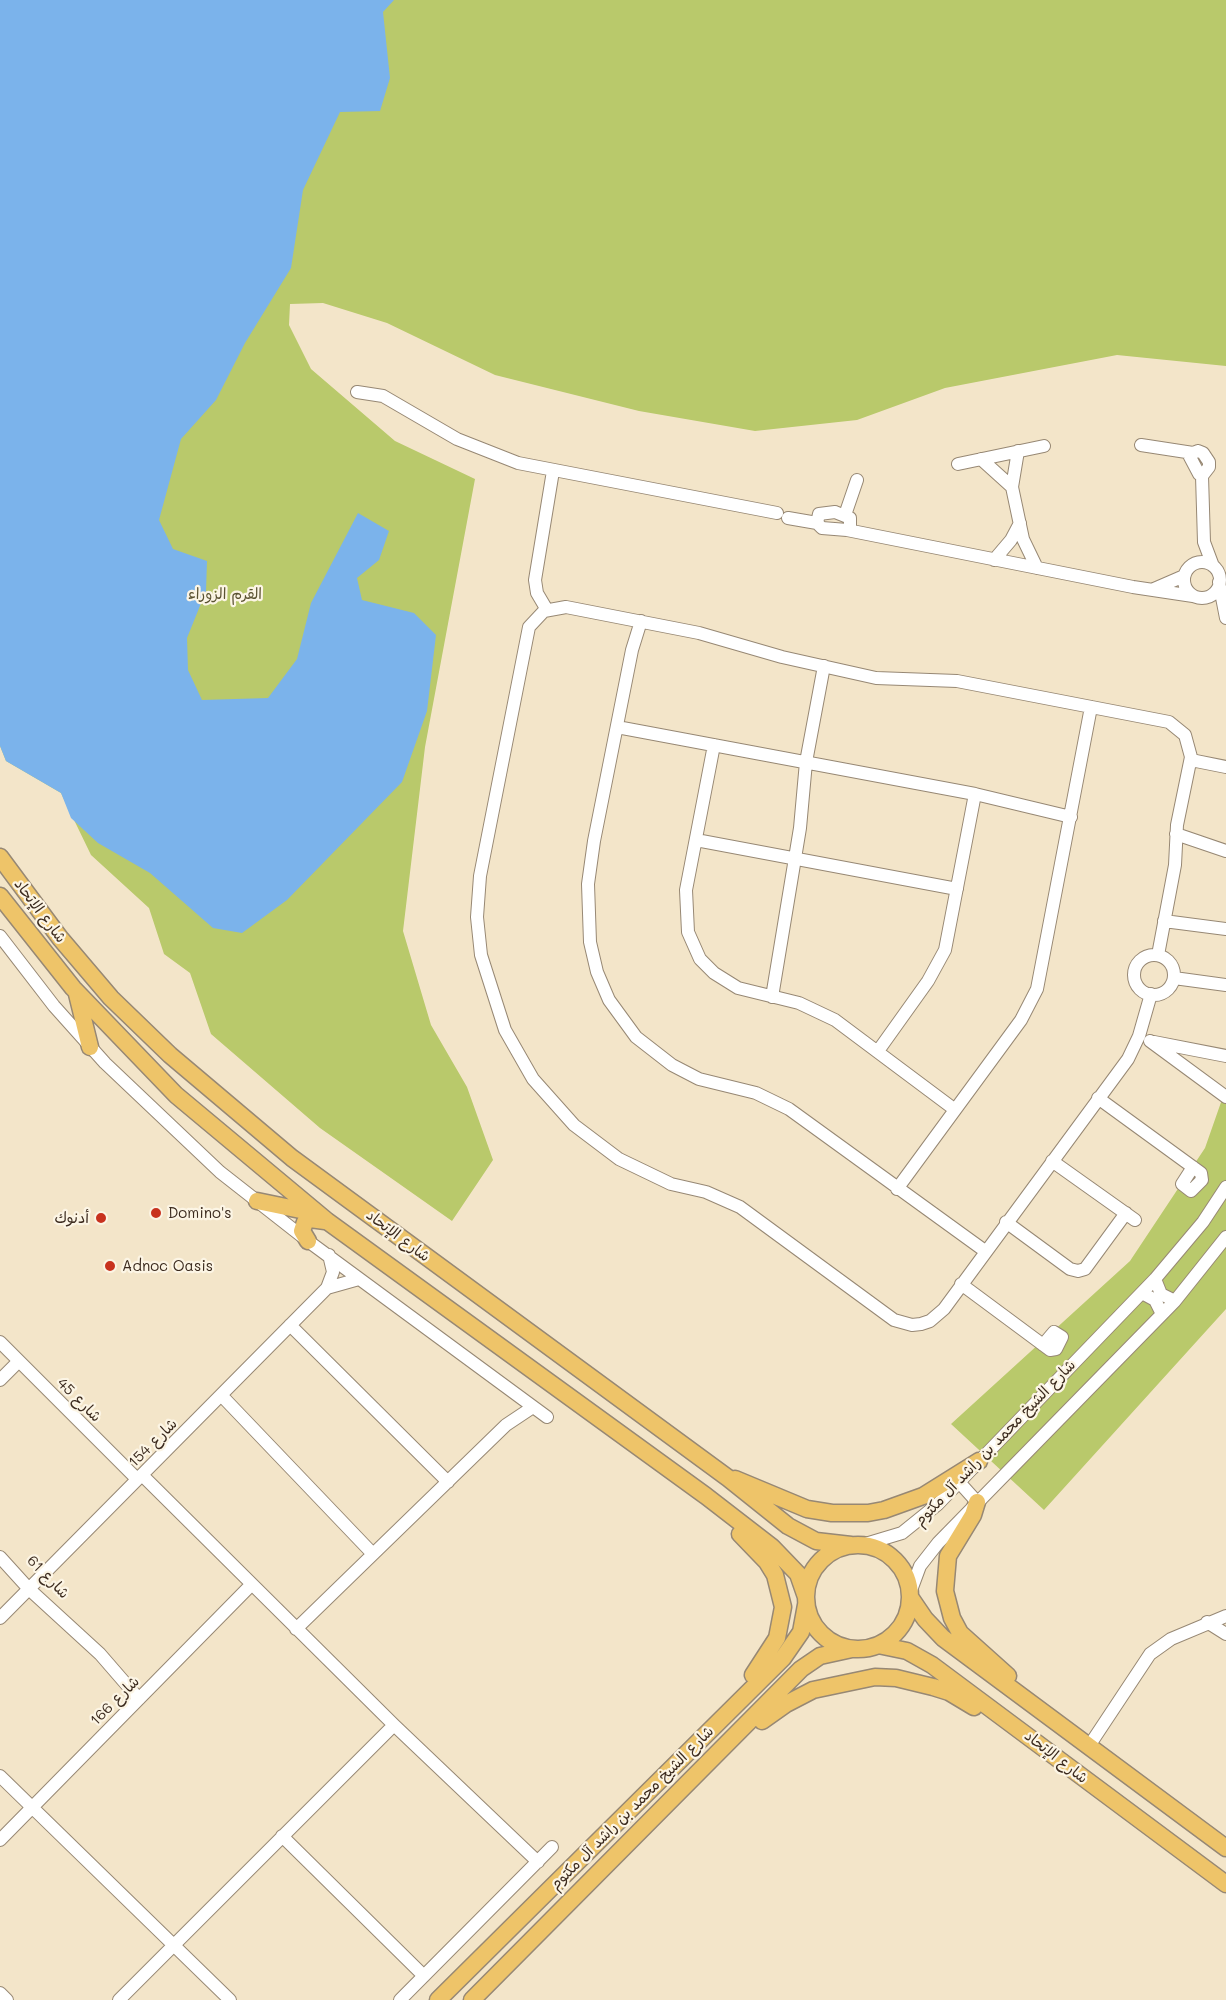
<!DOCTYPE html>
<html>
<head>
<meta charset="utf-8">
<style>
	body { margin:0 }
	canvas { display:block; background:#f3e5c9 }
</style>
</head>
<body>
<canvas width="1226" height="2000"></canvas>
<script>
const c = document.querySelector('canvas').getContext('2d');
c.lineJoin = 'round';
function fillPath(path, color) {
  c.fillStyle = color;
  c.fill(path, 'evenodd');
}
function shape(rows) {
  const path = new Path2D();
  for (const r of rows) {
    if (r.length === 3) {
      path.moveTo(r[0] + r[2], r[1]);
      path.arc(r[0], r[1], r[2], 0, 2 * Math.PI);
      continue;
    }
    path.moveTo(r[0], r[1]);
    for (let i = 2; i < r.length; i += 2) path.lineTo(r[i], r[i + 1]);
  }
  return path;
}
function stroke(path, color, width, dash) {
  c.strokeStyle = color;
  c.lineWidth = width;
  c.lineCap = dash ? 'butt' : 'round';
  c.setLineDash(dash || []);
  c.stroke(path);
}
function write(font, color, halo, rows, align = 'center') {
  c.font = font + ' Mali,"Playpen Sans Arabic",sans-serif';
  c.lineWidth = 4.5;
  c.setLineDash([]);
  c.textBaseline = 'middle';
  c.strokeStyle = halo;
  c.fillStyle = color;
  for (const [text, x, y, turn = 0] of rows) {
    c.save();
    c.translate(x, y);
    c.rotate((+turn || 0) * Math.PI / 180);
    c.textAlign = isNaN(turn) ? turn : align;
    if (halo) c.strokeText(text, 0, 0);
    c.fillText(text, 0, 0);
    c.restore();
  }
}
const green = shape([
	[0,0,1226,0,1226,366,1117,355,945,388,857,420,755,431,639,411,495,375,387,323,323,303,290,304,289,325,311,369,395,441,475,479,425,747,403,931,431,1025,467,1087,493,1160,452,1221,320,1128,211,1034,190,973,164,954,149,908,91,855,61,793,6,761,0,746],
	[1226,1088,1226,1309,1044,1510,951,1424,1130,1261,1205,1148]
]);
const water = shape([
	[0,0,394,0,383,12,390,78,380,111,340,112,303,190,291,268,245,343,216,400,181,439,159,520,173,549,207,561,206,591,187,638,188,670,202,700,268,698,297,659,311,603,358,513,389,531,379,560,357,578,362,600,414,613,436,635,427,711,402,782,287,900,242,933,213,928,150,873,98,843,71,818,61,793,6,761,0,746]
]);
const minor = shape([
	[357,392,383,396,457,439,518,463,777,513],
	[1141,445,1193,453],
	[1018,451,1012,487,1023,539,1037,568],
	[1198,451,1203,453,1209,462,1209,467,1202,476,1199,474,1190,457,1193,453,1198,451],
	[981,459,1012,487],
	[958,464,1044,446],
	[1202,476,1204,542,1213,566],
	[835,512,850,518,850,526,847,530,822,528,817,523,819,514,835,512],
	[845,515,857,480],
	[788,518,817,523],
	[847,530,1133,587,1193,596],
	[994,560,1011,540,1020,523],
	[1202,580,18],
	[1219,582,1226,618],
	[1154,589,1184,576],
	[547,610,537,593,535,580,553,471],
	[641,621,632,650,594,841,588,884,590,942,597,972,609,1000,636,1037,672,1065,699,1079,756,1093,789,1109,985,1251],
	[617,727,975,794,1071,817],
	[714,745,686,890,688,932,700,959,714,973,738,988,799,1003,835,1020,954,1109],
	[1191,760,1226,767],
	[1176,834,1226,851],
	[696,840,957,889],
	[1164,921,1226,929],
	[0,936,54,1006,105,1063,220,1172,308,1241,547,1417],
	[1154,975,20],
	[1174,978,1226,985],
	[1151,994,1139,1036,1128,1059,944,1309,930,1321,921,1324,912,1325,894,1320,740,1207,706,1192,671,1184,619,1159,574,1125,533,1079,505,1030,481,955,477,917,480,876,529,627,544,611,566,607,699,633,782,657,876,678,957,681,1169,722,1185,735,1191,757,1177,825,1175,865,1158,955],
	[772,997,800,828,806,762,824,666],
	[1150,1041,1226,1097],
	[1154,1042,1226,1056],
	[878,1051,928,981,945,950,975,794],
	[1098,1098,1201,1173,1202,1180,1191,1191,1182,1184,1193,1167],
	[1052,1161,1135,1220],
	[897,1189,1021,1020,1037,989,1091,707],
	[1006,1222,1070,1269,1078,1271,1085,1269,1126,1213],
	[1155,1279,1161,1294,1175,1301],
	[961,1284,1050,1350,1056,1349,1062,1337,1054,1332,1043,1345],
	[327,1288,359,1279],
	[1142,1293,1155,1300,1162,1314],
	[290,1325,448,1482],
	[0,1342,137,1479],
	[0,1380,19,1361],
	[221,1395,372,1553],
	[142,1475,394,1725,538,1862],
	[959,1482,977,1502],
	[862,1545,902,1533,938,1504,1155,1279,1203,1222,1226,1187],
	[0,1557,29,1589,100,1654,139,1699],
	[910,1593,920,1566,938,1543,1175,1301,1226,1237],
	[0,1618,327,1288,333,1272,329,1255],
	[1207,1622,1226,1634],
	[296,1629,506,1425,533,1407],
	[1089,1746,1150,1654,1171,1639,1226,1616],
	[0,1776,230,2000],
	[282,1836,424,1976],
	[0,1840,252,1584],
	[0,1993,7,2000],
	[119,2000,394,1725],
	[400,2000,552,1847]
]);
const highway = shape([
	[0,857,60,938,111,998,170,1055,292,1158,728,1478,788,1526,816,1541,851,1545],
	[0,896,73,988,176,1095,327,1221,706,1496,772,1547,798,1574,806,1597],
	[77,994,90,1047],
	[257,1201,315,1213],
	[308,1241,302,1231,305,1222,310,1219,325,1221],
	[735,1479,807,1509,832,1513,868,1513,884,1510,923,1496,979,1461],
	[977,1502,973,1515,948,1556,945,1591,952,1618,960,1633,1008,1676],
	[740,1534,767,1562,775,1575,783,1607,777,1638,753,1675],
	[858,1597,52],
	[910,1597,925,1619,943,1638,1226,1848],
	[878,1645,907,1651,932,1665,1226,1884],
	[762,1721,786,1704,813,1690,875,1677,896,1678,933,1687,949,1692,974,1707],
	[438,2000,783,1658,801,1632,806,1605],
	[472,2000,801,1669,820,1656,852,1649]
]);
const markers = [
	[156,1213,6,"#c8321e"],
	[101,1218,6,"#c8321e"],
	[110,1266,6,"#c8321e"]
];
const parkNames = [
	["القرم الزوراء",225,594]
];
const streetNames = [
	["شارع الإتحاد",40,911,53],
	["شارع الإتحاد",398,1236,37],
	["شارع 45",79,1400,45],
	["شارع 154",153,1443,-45],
	["شارع الشيخ محمد بن راشد آل مكتوم",995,1443,-46],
	["شارع 61",48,1577,46],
	["شارع 166",115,1701,-45],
	["شارع الإتحاد",1056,1757,38],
	["شارع الشيخ محمد بن راشد آل مكتوم",632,1808,-45]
];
const poiNames = [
	["Domino's",168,1213],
	["أدنوك",89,1218,"right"],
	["Adnoc Oasis",122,1266]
];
fillPath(green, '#b9c96b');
fillPath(water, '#7bb3eb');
stroke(minor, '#978874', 14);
stroke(highway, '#978874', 19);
stroke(minor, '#fff', 12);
stroke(highway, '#eec469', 16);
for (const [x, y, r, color] of markers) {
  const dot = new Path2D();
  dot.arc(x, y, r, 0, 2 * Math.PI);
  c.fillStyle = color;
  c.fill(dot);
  stroke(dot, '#fcf5e5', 2);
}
write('15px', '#5a5231', '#fcf5e5', parkNames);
write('15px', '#3b2a1e', '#fcf5e5', streetNames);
write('15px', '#3b2a1e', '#fcf5e5', poiNames, 'left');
</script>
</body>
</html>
